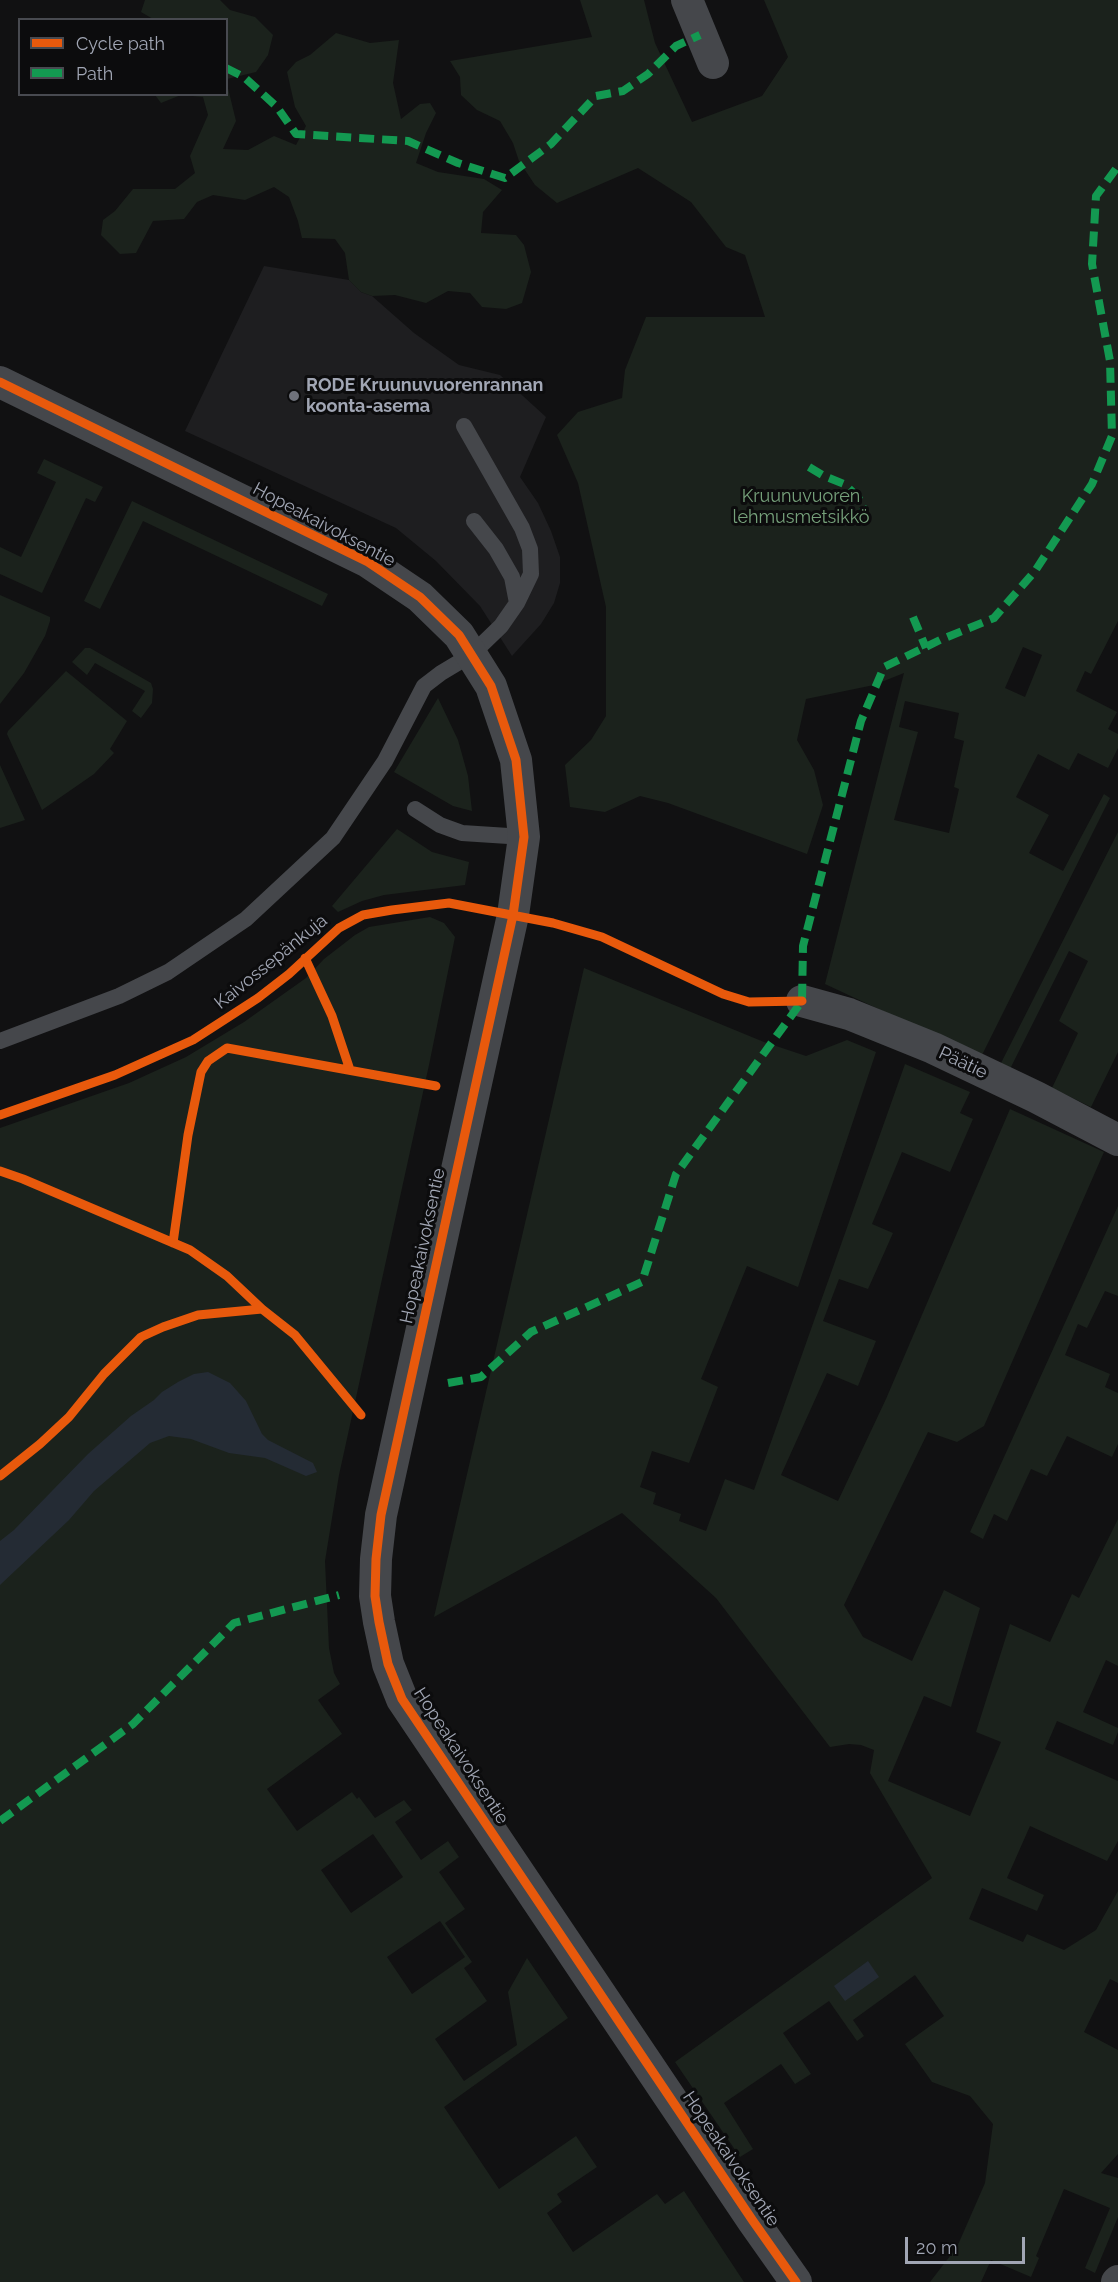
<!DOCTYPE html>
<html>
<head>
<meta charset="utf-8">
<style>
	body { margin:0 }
	#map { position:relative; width:1118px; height:2282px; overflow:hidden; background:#111112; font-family:Raleway,sans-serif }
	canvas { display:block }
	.legend { position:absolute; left:18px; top:18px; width:210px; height:78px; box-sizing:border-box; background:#0c0c0d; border:2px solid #484a50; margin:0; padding:8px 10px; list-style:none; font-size:18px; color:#a1a6b4 }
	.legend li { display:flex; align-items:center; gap:12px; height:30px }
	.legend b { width:30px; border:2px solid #484a50 }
	.scale { position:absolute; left:905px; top:2237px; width:120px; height:27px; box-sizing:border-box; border:3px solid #a1a6b4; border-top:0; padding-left:8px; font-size:18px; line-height:21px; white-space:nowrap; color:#a1a6b4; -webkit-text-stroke:4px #0c0c0d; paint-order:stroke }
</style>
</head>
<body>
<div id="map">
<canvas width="1118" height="2282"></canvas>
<ul class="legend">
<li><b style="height:8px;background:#e8590c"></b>Cycle path</li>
<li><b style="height:8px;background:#139951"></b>Path</li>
</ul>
<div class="scale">20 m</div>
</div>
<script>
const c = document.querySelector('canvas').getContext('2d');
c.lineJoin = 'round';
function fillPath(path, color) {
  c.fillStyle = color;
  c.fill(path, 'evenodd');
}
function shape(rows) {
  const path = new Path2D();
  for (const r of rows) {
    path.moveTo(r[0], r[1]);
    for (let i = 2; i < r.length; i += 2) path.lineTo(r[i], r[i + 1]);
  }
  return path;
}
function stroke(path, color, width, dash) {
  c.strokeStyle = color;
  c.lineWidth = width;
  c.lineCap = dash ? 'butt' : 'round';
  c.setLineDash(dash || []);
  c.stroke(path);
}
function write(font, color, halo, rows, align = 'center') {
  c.font = font + ' Raleway,sans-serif';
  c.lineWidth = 6;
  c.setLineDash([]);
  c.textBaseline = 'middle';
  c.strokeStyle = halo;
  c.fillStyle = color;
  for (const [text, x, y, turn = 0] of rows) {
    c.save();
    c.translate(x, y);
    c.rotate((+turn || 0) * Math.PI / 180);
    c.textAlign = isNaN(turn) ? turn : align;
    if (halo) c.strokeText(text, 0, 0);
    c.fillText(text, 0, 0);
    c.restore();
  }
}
const built = shape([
	[264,266,349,280,361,292,372,296,414,333,459,365,500,375,546,417,520,477,538,503,551,531,560,557,560,583,554,603,541,624,512,656,480,606,436,561,396,528,185,431]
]);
const green = shape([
	[145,0,220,0,230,10,255,17,273,35,268,55,256,72,227,79,226,20,153,19,141,12],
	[580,0,644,0,655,43,692,122,762,96,788,57,764,0,1118,0,1118,621,1091,674,1085,671,1076,691,1117,712,1108,729,1118,734,1118,748,1108,768,1078,753,1069,770,1038,754,1016,797,1049,815,1029,853,1063,871,1104,794,1110,798,981,1057,825,984,904,673,874,685,806,699,797,740,814,770,823,805,807,854,668,803,640,796,605,812,570,807,565,765,591,740,606,716,606,607,578,483,557,435,578,412,622,398,625,370,646,317,765,317,745,255,726,247,691,202,638,168,557,203,535,185,519,161,513,143,500,121,477,110,461,95,460,77,450,61,592,37],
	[1023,647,1042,655,1025,697,1005,688],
	[905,701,959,713,954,738,964,741,954,787,959,789,949,833,894,820,918,732,899,727],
	[336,33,370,43,399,40,393,83,401,119,420,104,430,103,436,113,426,133,416,163,438,172,484,179,502,190,483,212,481,233,516,235,524,245,531,272,522,303,506,309,482,307,470,293,448,291,426,303,395,295,372,296,361,292,349,280,345,253,335,239,302,238,298,221,289,197,274,187,245,200,213,195,197,202,184,219,153,221,136,253,120,254,101,235,103,220,115,211,133,189,175,189,195,173,190,156,208,115,203,97,181,95,161,103,155,95,226,94,227,84,236,121,223,149,248,150,274,136,296,145,306,126,295,107,287,72,296,62,310,55],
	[44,459,103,487,95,502,86,498,42,593,0,574,0,547,21,557,56,482,37,473],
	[132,501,328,594,322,606,143,521,100,609,84,601],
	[0,595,50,617,50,621,45,636,24,673,0,704],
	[85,648,90,648,151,683,153,689,152,703,141,718,132,711,145,691,95,663,87,675,72,662],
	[66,671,127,721,110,749,114,753,94,774,42,810,7,734,8,731],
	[438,698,458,740,468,776,472,811,453,806,394,772],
	[0,765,25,820,0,828],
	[397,829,432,852,469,862,465,885,384,895,362,901,338,912,332,906],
	[1118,832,1118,1052,1091,1107,1052,1088,1078,1033,1059,1021,1088,961,1069,951,1010,1069,1000,1065],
	[430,917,444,923,455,937,429,1065,339,1475,325,1561,329,1648,334,1673,340,1684,318,1700,342,1734,267,1789,297,1831,352,1792,357,1799,359,1797,375,1818,404,1800,412,1810,395,1822,421,1860,448,1841,459,1857,439,1872,465,1909,445,1923,472,1962,464,1968,487,2001,435,2039,464,2081,517,2045,508,1992,527,1958,568,2018,444,2107,499,2189,576,2136,597,2167,557,2194,562,2202,547,2213,573,2252,657,2194,665,2204,684,2191,744,2282,0,2282,0,1128,129,1083,186,1057,244,1022,306,978,324,959,355,935,369,927],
	[373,1834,403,1877,351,1913,321,1870],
	[440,1921,465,1957,412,1994,387,1957],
	[584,968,764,1042,806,1056,847,1040,876,1052,798,1287,747,1266,701,1379,718,1387,689,1463,652,1451,640,1487,656,1493,653,1504,681,1514,679,1521,706,1531,725,1479,754,1490,905,1064,970,1092,960,1113,973,1119,950,1172,902,1152,872,1224,893,1233,868,1289,839,1279,823,1321,876,1341,858,1386,827,1373,781,1475,838,1501,886,1399,1010,1109,1104,1152,984,1426,957,1442,928,1432,844,1605,863,1637,912,1661,944,1590,980,1608,951,1707,924,1696,888,1781,970,1816,1001,1742,976,1732,1010,1624,1050,1642,1072,1594,1079,1598,1118,1519,1118,1666,1106,1660,1083,1712,1118,1728,1118,1732,1113,1745,1057,1721,1045,1749,1118,1781,1118,1841,1107,1861,1030,1826,1007,1878,1044,1895,1037,1911,982,1888,969,1919,1023,1942,1027,1934,1064,1950,1096,1930,1118,1891,1118,1983,1110,1979,1084,2032,1118,2050,1118,2154,1101,2173,1118,2178,1118,2217,1095,2273,1085,2268,1110,2208,1064,2189,1036,2256,1039,2258,1031,2277,991,2260,981,2282,930,2282,957,2247,985,2183,993,2124,970,2096,932,2082,905,2044,944,2016,915,1975,853,2020,864,2036,857,2041,829,2001,783,2033,811,2074,795,2084,781,2064,724,2103,753,2149,740,2157,675,2062,932,1878,870,1773,874,1750,861,1745,849,1744,830,1747,716,1598,622,1513,434,1617],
	[1118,1206,1118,1296,1105,1291,1087,1328,1078,1324,1065,1355,1110,1374,1105,1387,1118,1393,1118,1444,1112,1457,1067,1436,1047,1476,1031,1469,1007,1521,994,1514,983,1539,970,1532]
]);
const water = shape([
	[208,1372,230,1383,246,1401,262,1434,268,1440,313,1463,317,1472,306,1476,265,1458,229,1453,191,1439,169,1436,150,1443,94,1491,69,1520,0,1585,0,1541,14,1530,88,1454,131,1416,154,1400,162,1392,178,1382,194,1374],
	[868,1961,879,1977,845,2001,834,1986]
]);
const lane = shape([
	[474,521,496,549,512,577,517,603],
	[415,809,440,825,462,833,524,837],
	[0,1041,119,996,168,972,246,919,333,838,385,761,424,686,441,673,471,655,501,626,517,603,531,574,530,549,522,528,464,426]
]);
const street = shape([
	[687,0,713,63],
	[0,382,368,562,420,597,459,635,491,686,516,760,524,837,513,915,381,1515,376,1559,375,1596,379,1622,388,1664,402,1699,753,2221,796,2282],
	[802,1001,849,1014,933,1048,1036,1097,1118,1140],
	[1117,2282,1118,2281]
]);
const quiet = shape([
	[226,68,244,77,277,107,296,134,408,141,458,163,505,178,551,144,596,96,623,91,648,74,676,46,700,35],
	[809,467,824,476,844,484,858,497,864,510],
	[913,617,926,648],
	[448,1383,481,1377,531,1332,642,1282,676,1174,802,1001,803,946,861,721,884,667,940,640,994,618,1035,571,1092,484,1112,436,1110,361,1092,264,1096,196,1118,166],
	[0,1821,133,1724,234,1623,339,1595]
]);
const cycleway = shape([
	[0,382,368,562,420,597,459,635,491,686,516,760,524,837,513,915,381,1515,376,1559,375,1596,379,1622,388,1664,402,1699,753,2221,796,2282],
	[305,958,332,1016,350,1070],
	[0,1115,115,1075,193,1040,258,998,289,974,339,928,363,915,392,910,449,903,553,923,602,937,723,994,749,1002,802,1001],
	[0,1171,23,1179,190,1250,227,1276,262,1309],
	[173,1243,188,1135,201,1072,208,1061,227,1048,436,1086],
	[0,1476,40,1444,69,1417,104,1374,141,1337,163,1327,198,1315,262,1309,295,1335,361,1415]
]);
const markers = [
	[294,396,6,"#6f727b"]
];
const poiNames = [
	["RODE Kruunuvuorenrannan",306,386],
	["koonta-asema",306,407]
];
const parkNames = [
	["Kruunuvuoren",801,497],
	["lehmusmetsikkö",801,518]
];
const streetNames = [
	["Hopeakaivoksentie",324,525,28],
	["Kaivossepänkuja",271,962,-39],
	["Päätie",963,1063,25],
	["Hopeakaivoksentie",423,1246,-78],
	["Hopeakaivoksentie",461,1756,57],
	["Hopeakaivoksentie",731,2159,56]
];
fillPath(built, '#1e1e20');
fillPath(green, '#1b221c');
fillPath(water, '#242b34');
stroke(lane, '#45474b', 16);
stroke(street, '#45474b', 32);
stroke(quiet, '#139951', 8, [15, 8]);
stroke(cycleway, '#e8590c', 9);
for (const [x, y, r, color] of markers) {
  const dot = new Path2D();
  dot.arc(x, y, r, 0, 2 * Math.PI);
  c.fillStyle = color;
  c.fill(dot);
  stroke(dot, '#0c0c0d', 2);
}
write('bold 18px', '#a1a6b4', '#0c0c0d', poiNames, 'left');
write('18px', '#76a17b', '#0c0c0d', parkNames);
write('18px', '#a1a6b4', '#0c0c0d', streetNames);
</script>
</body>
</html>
